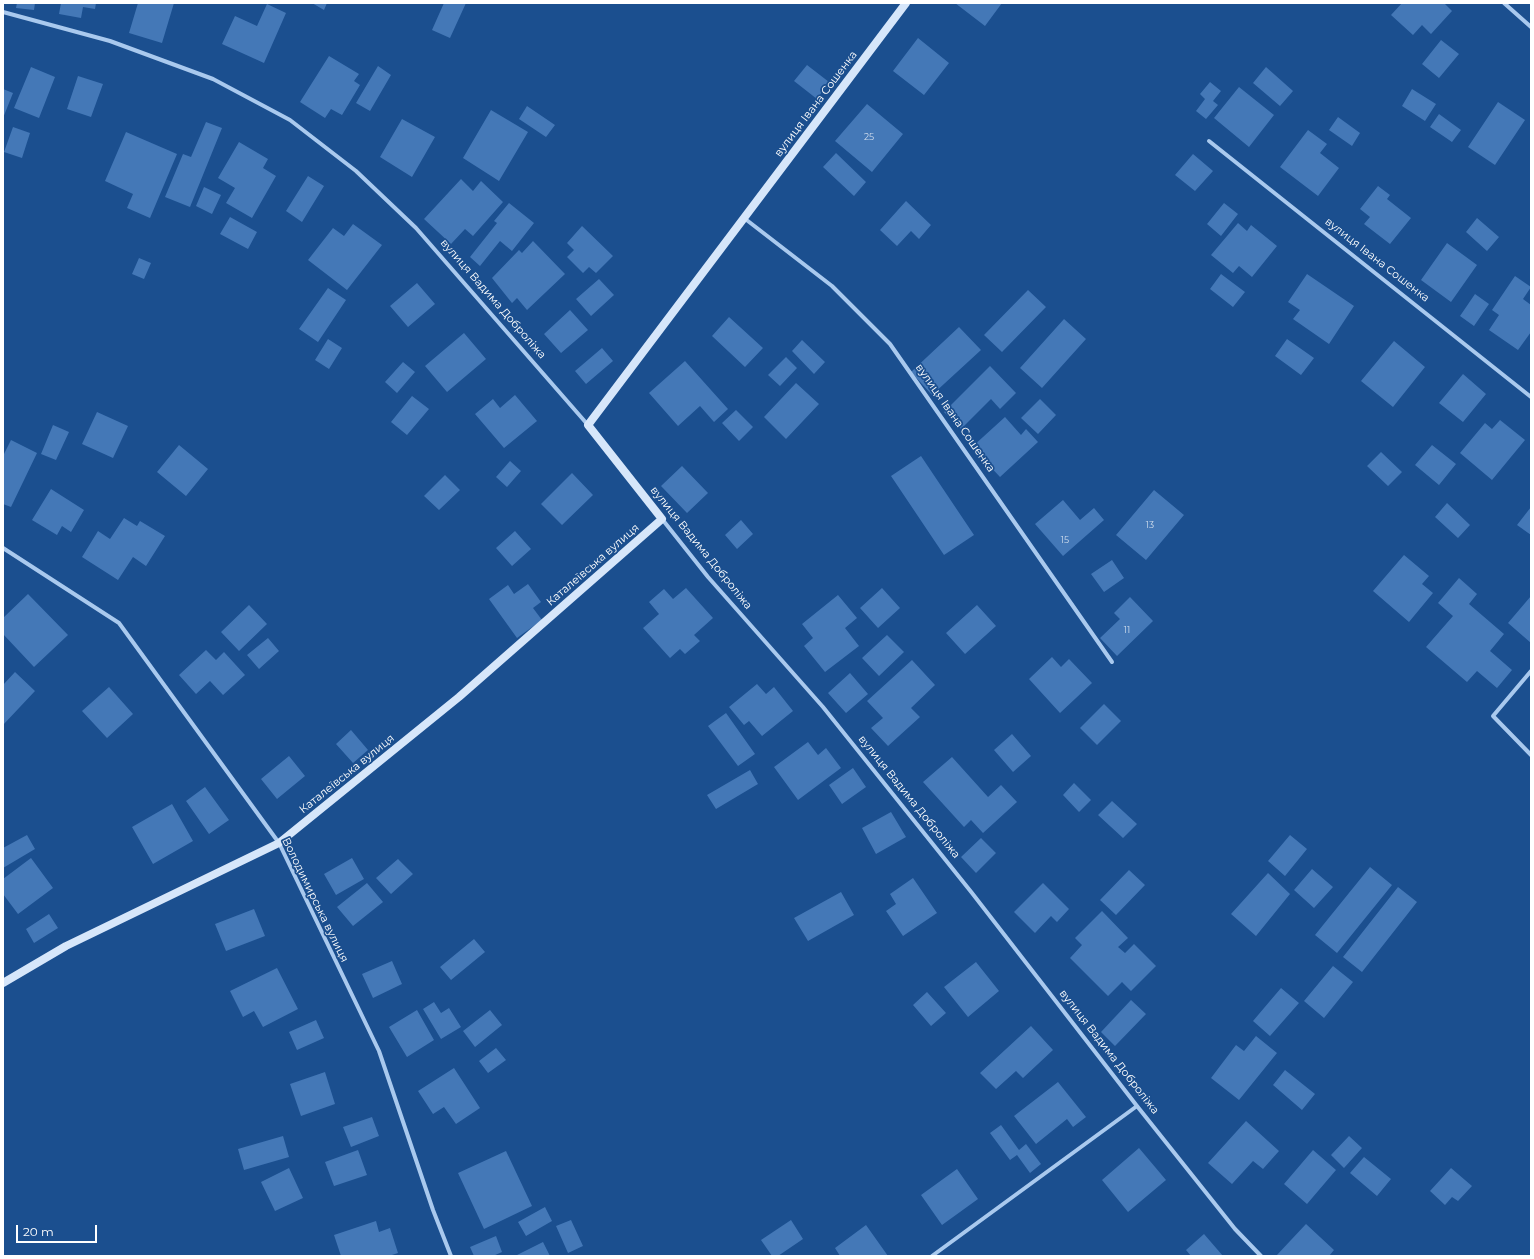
<!DOCTYPE html>
<html>
<head>
<meta charset="utf-8">
<style>
	body { margin:0 }
	#map { position:relative; width:1534px; height:1259px; overflow:hidden; background:#1b4f8f; font-family:Montserrat,sans-serif }
	canvas { display:block }
	.frame { position:absolute; inset:0; border:4px solid #fff; pointer-events:none }
	.scale { position:absolute; left:16px; top:1225px; width:81px; height:18px; box-sizing:border-box; border:2px solid #fff; border-top:0; padding-left:5px; font-size:12px; line-height:14px; white-space:nowrap; color:#fff; -webkit-text-stroke:3px #1b4f8f; paint-order:stroke }
</style>
</head>
<body>
<div id="map">
<canvas width="1534" height="1259"></canvas>
<div class="frame"></div>
<div class="scale">20 m</div>
</div>
<script>
const c = document.querySelector('canvas').getContext('2d');
c.lineJoin = 'round';
function fillPath(path, color) {
  c.fillStyle = color;
  c.fill(path, 'evenodd');
}
function shape(rows) {
  const path = new Path2D();
  for (const r of rows) {
    path.moveTo(r[0], r[1]);
    for (let i = 2; i < r.length; i += 2) path.lineTo(r[i], r[i + 1]);
  }
  return path;
}
function stroke(path, color, width, dash) {
  c.strokeStyle = color;
  c.lineWidth = width;
  c.lineCap = dash ? 'butt' : 'round';
  c.setLineDash(dash || []);
  c.stroke(path);
}
function write(font, color, halo, rows, align = 'center') {
  c.font = font + ' Montserrat,sans-serif';
  c.lineWidth = 3.5;
  c.setLineDash([]);
  c.textBaseline = 'middle';
  c.strokeStyle = halo;
  c.fillStyle = color;
  for (const [text, x, y, turn = 0] of rows) {
    c.save();
    c.translate(x, y);
    c.rotate((+turn || 0) * Math.PI / 180);
    c.textAlign = isNaN(turn) ? turn : align;
    if (halo) c.strokeText(text, 0, 0);
    c.fillText(text, 0, 0);
    c.restore();
  }
}
const building = shape([
	[17,3,35,3,34,10,16,8],
	[61,3,96,3,95,9,83,7,81,18,59,14],
	[138,3,174,3,162,43,129,33],
	[312,3,327,3,324,10],
	[444,3,466,3,450,38,432,30],
	[955,3,1002,3,985,26],
	[1402,3,1444,3,1452,11,1431,34,1422,25,1413,35,1391,15],
	[267,4,286,13,264,63,222,44,235,16,257,26],
	[918,38,949,63,924,95,893,71],
	[1441,40,1459,54,1439,78,1422,64],
	[329,56,359,74,354,81,360,85,342,115,331,109,325,118,300,102],
	[807,65,829,82,817,99,794,81],
	[378,66,391,75,370,111,356,103],
	[31,67,55,77,39,118,14,108],
	[1266,67,1293,91,1280,106,1253,83],
	[78,76,103,84,91,117,67,109],
	[1210,82,1221,91,1213,101,1218,105,1206,119,1196,111,1205,99,1200,94],
	[1239,87,1274,115,1249,147,1214,118],
	[3,89,13,93,3,118],
	[1412,89,1436,104,1425,121,1402,106],
	[1498,102,1525,120,1495,165,1468,147],
	[867,104,903,134,872,172,835,141],
	[527,106,555,125,546,137,519,119],
	[491,110,528,132,499,181,463,158],
	[1439,114,1461,130,1452,142,1430,127],
	[1338,117,1360,133,1352,146,1329,130],
	[402,119,435,137,412,177,380,157],
	[206,122,222,128,190,207,165,197,183,154,191,157],
	[13,127,30,133,22,158,4,152],
	[1308,130,1327,144,1320,153,1339,168,1318,196,1280,167],
	[126,132,177,154,150,218,127,208,133,194,105,181],
	[239,142,268,159,263,168,276,176,252,218,226,203,235,188,218,178],
	[836,153,866,182,854,196,823,167],
	[1193,154,1213,171,1195,191,1175,175],
	[308,176,324,186,302,222,286,211],
	[461,179,473,191,481,181,503,202,473,236,465,229,451,244,424,219],
	[1378,186,1390,195,1387,199,1411,218,1390,244,1364,224,1370,217,1360,209],
	[204,187,221,195,212,214,196,206],
	[906,201,931,225,919,239,911,231,897,246,880,230],
	[509,203,534,223,512,251,500,241,480,266,470,257,497,223,494,221],
	[1224,203,1238,214,1221,236,1207,224],
	[230,217,257,232,248,249,220,234],
	[1477,218,1499,237,1487,251,1466,232],
	[1238,223,1247,231,1251,225,1277,246,1252,277,1239,266,1233,273,1211,255],
	[353,224,382,245,347,290,308,260,333,228,344,236],
	[582,226,613,256,596,273,589,267,583,273,567,257,574,250,567,243],
	[533,241,565,274,527,310,517,298,512,303,492,278,519,250,522,253],
	[1447,243,1477,265,1451,302,1421,280],
	[139,258,151,263,144,279,132,274],
	[1221,274,1245,292,1233,307,1210,289],
	[1307,274,1354,306,1329,344,1293,319,1300,310,1288,302],
	[1515,276,1531,287,1523,299,1531,305,1531,332,1518,350,1489,330,1499,315,1492,310],
	[599,279,614,295,591,316,576,299],
	[417,283,435,304,408,327,390,306],
	[328,288,346,300,318,342,299,329],
	[1028,290,1046,307,1002,352,984,335],
	[1475,294,1489,304,1474,326,1460,316],
	[570,310,588,330,561,353,544,334],
	[729,317,763,348,745,367,712,336],
	[1064,319,1086,339,1042,388,1020,368],
	[959,327,981,350,932,395,911,372],
	[464,333,486,359,447,392,425,366],
	[328,339,342,348,329,369,315,360],
	[1287,339,1314,358,1301,375,1275,356],
	[802,340,825,362,814,374,792,351],
	[1394,341,1425,367,1393,407,1361,381],
	[602,348,613,361,586,384,575,371],
	[786,357,797,368,780,386,768,375],
	[685,361,728,409,714,422,700,406,678,426,649,393],
	[403,362,415,372,397,393,385,382],
	[990,366,1016,393,1000,409,991,399,961,429,944,412],
	[1463,374,1486,394,1463,422,1439,403],
	[796,383,819,404,786,439,764,417],
	[515,395,537,421,504,448,475,414,493,399,500,408],
	[412,396,429,409,407,435,391,422],
	[1040,399,1056,415,1038,434,1021,418],
	[736,410,753,427,739,441,722,423],
	[97,412,128,426,113,458,82,444],
	[1005,417,1021,435,1026,429,1038,442,1000,477,972,447],
	[1500,420,1525,440,1492,480,1460,453,1485,423,1492,429],
	[53,425,69,432,56,460,41,454],
	[11,440,37,453,11,507,3,504,3,456],
	[179,445,208,469,186,496,157,472],
	[1432,445,1456,464,1439,485,1415,465],
	[1381,452,1402,472,1388,486,1367,466],
	[921,456,974,535,944,555,891,476],
	[510,461,521,471,507,487,496,477],
	[682,466,708,493,687,513,661,486],
	[572,473,593,495,562,525,541,504],
	[445,475,460,490,439,510,424,496],
	[51,489,84,510,71,532,62,526,57,535,32,520],
	[1154,490,1184,515,1146,560,1116,535],
	[1063,500,1080,520,1094,508,1104,520,1063,556,1035,524],
	[1447,503,1470,525,1458,538,1435,517],
	[1531,507,1531,535,1517,525],
	[124,518,137,526,140,521,165,536,146,566,133,557,118,580,82,557,98,531,110,539],
	[741,520,753,534,737,549,725,535],
	[515,531,531,549,512,566,496,548],
	[1404,555,1429,576,1422,584,1433,593,1409,622,1373,591],
	[1112,560,1124,578,1104,592,1091,574],
	[1459,578,1477,594,1469,604,1504,634,1490,651,1512,670,1497,688,1477,671,1467,682,1426,647,1453,616,1438,603],
	[528,584,541,602,533,608,542,620,517,638,489,599,508,585,514,594],
	[686,588,713,618,694,635,700,641,685,654,680,649,670,658,643,628,659,614,649,602,664,589,673,599],
	[882,588,900,608,878,628,860,608],
	[28,594,68,635,34,667,3,634,3,618],
	[838,595,857,618,845,628,859,646,825,672,804,646,813,638,802,624],
	[1531,596,1531,643,1508,623],
	[1130,597,1153,621,1117,656,1100,638,1120,619,1114,613],
	[249,605,267,624,239,651,221,632],
	[977,605,996,626,965,654,946,633],
	[887,635,904,652,879,676,862,658],
	[268,638,279,651,259,669,247,655],
	[206,650,216,660,224,652,245,675,223,695,210,681,196,694,179,675],
	[1052,657,1061,667,1069,659,1092,683,1060,713,1029,679],
	[912,660,935,685,911,708,920,717,888,746,871,728,883,718,867,701],
	[15,672,35,691,3,725,3,685],
	[850,673,868,694,846,713,828,693],
	[757,684,766,694,774,687,793,711,762,736,749,721,744,725,729,707],
	[109,687,133,714,107,738,82,711],
	[1104,704,1121,721,1097,745,1080,728],
	[726,713,755,754,738,766,708,726],
	[351,730,368,750,353,763,336,744],
	[1012,734,1031,756,1013,772,994,750],
	[808,742,818,755,826,748,841,768,798,800,774,767],
	[289,756,305,776,277,799,261,779],
	[952,757,988,797,1001,785,1017,802,983,833,971,820,964,827,923,782],
	[853,768,866,787,842,804,829,785],
	[750,770,758,784,716,809,707,795],
	[1074,783,1091,800,1079,812,1063,795],
	[205,787,229,820,209,834,186,801],
	[1112,801,1137,824,1123,838,1098,815],
	[172,804,193,841,153,864,132,827],
	[891,812,906,837,876,854,862,828],
	[27,835,35,849,3,868,3,848],
	[1290,835,1307,849,1285,876,1268,861],
	[981,838,996,853,976,873,961,857],
	[31,858,53,888,18,914,3,894,3,879],
	[352,858,364,879,336,895,324,874],
	[398,859,413,874,391,894,376,878],
	[1370,867,1392,885,1337,953,1315,935],
	[1312,869,1333,887,1314,908,1294,890],
	[1129,870,1145,885,1116,915,1100,900],
	[1268,873,1290,894,1256,936,1231,914],
	[913,878,937,913,903,936,886,911,896,904,890,894],
	[367,883,383,902,353,926,337,907],
	[1043,883,1069,909,1057,922,1051,916,1035,933,1014,912],
	[1398,887,1417,902,1362,972,1343,957],
	[841,892,854,915,808,941,794,918],
	[254,909,265,936,226,951,215,924],
	[1102,911,1128,938,1118,947,1125,953,1134,944,1156,966,1131,991,1122,982,1108,996,1070,958,1082,945,1075,938],
	[49,914,58,928,34,943,26,929],
	[474,939,485,952,451,980,440,967],
	[392,961,402,984,373,998,362,974],
	[976,962,999,991,968,1017,944,987],
	[1333,966,1353,982,1324,1018,1304,1001],
	[277,968,298,1009,263,1027,254,1011,243,1017,230,991],
	[1281,988,1299,1003,1270,1036,1253,1021],
	[927,992,946,1013,931,1026,913,1005],
	[1131,1000,1146,1014,1115,1046,1101,1032],
	[434,1002,441,1013,449,1008,461,1027,441,1039,423,1009],
	[417,1010,434,1040,407,1057,389,1027],
	[490,1010,502,1025,475,1047,463,1031],
	[316,1020,324,1038,297,1050,289,1032],
	[1031,1026,1053,1050,1023,1078,1016,1071,996,1089,980,1073],
	[1256,1036,1277,1053,1239,1100,1211,1078,1236,1045,1244,1051],
	[496,1048,506,1060,488,1073,479,1061],
	[454,1068,480,1108,456,1124,444,1107,433,1114,418,1091],
	[1285,1070,1315,1094,1302,1110,1273,1085],
	[325,1072,335,1104,301,1116,290,1084],
	[1058,1082,1086,1117,1073,1127,1067,1119,1036,1144,1014,1116],
	[372,1117,379,1136,351,1147,343,1127],
	[1246,1121,1279,1151,1263,1169,1253,1161,1232,1184,1208,1163],
	[1001,1125,1019,1150,1026,1144,1041,1164,1030,1173,1017,1155,1010,1160,990,1133],
	[283,1136,289,1157,244,1170,238,1149],
	[1349,1136,1362,1148,1344,1168,1331,1155],
	[1139,1148,1166,1180,1128,1212,1102,1180],
	[358,1150,367,1175,334,1186,325,1162],
	[1313,1150,1336,1170,1307,1204,1284,1184],
	[506,1151,532,1206,484,1229,458,1173],
	[1364,1157,1391,1179,1377,1196,1350,1173],
	[289,1168,303,1198,275,1211,261,1182],
	[1451,1168,1472,1186,1458,1201,1452,1197,1445,1205,1430,1191],
	[957,1169,978,1199,942,1225,921,1195],
	[545,1207,552,1221,526,1236,518,1222],
	[571,1220,583,1246,568,1253,556,1226],
	[791,1220,803,1239,778,1256,772,1256,761,1240],
	[376,1221,379,1232,390,1228,398,1253,389,1256,341,1256,334,1235],
	[1306,1224,1334,1250,1329,1256,1276,1256],
	[866,1225,888,1256,840,1256,835,1248],
	[1204,1234,1223,1256,1191,1256,1186,1250],
	[496,1236,502,1252,493,1256,474,1256,470,1247],
	[543,1242,550,1256,515,1256]
]);
const street = shape([
	[1504,3,1531,27],
	[3,12,110,41,213,79,290,120,356,171,416,228,588,425],
	[1209,141,1531,397],
	[744,218,832,286,890,344,1112,662],
	[662,519,708,577,823,707,972,893,1137,1106,1235,1229,1261,1256],
	[3,548,119,623,279,843,379,1051,433,1210,451,1256],
	[1531,671,1493,716,1531,755],
	[932,1256,1137,1106]
]);
const secondary = shape([
	[3,983,66,946,279,843,459,697,662,519,588,425,906,3]
]);
const numberNames = [
	["25",869,137],
	["13",1150,525],
	["15",1065,540],
	["11",1127,630]
];
const streetNames = [
	["вулиця Івана Сошенка",816,104,-53],
	["вулиця Івана Сошенка",1377,260,38],
	["вулиця Вадима Доброліжа",493,299,49],
	["вулиця Івана Сошенка",955,418,55],
	["вулиця Вадима Доброліжа",701,548,51],
	["Каталеївська вулиця",593,565,-41],
	["Каталеївська вулиця",347,774,-39],
	["вулиця Вадима Доброліжа",909,797,51],
	["Володимирська вулиця",315,900,64],
	["вулиця Вадима Доброліжа",1109,1052,52]
];
fillPath(building, '#4478b7');
stroke(street, '#a9c9ee', 4);
stroke(secondary, '#d6e6fa', 8);
write('9px', '#d0dded', null, numberNames);
write('11px', '#fff', '#1b4f8f', streetNames);
</script>
</body>
</html>
